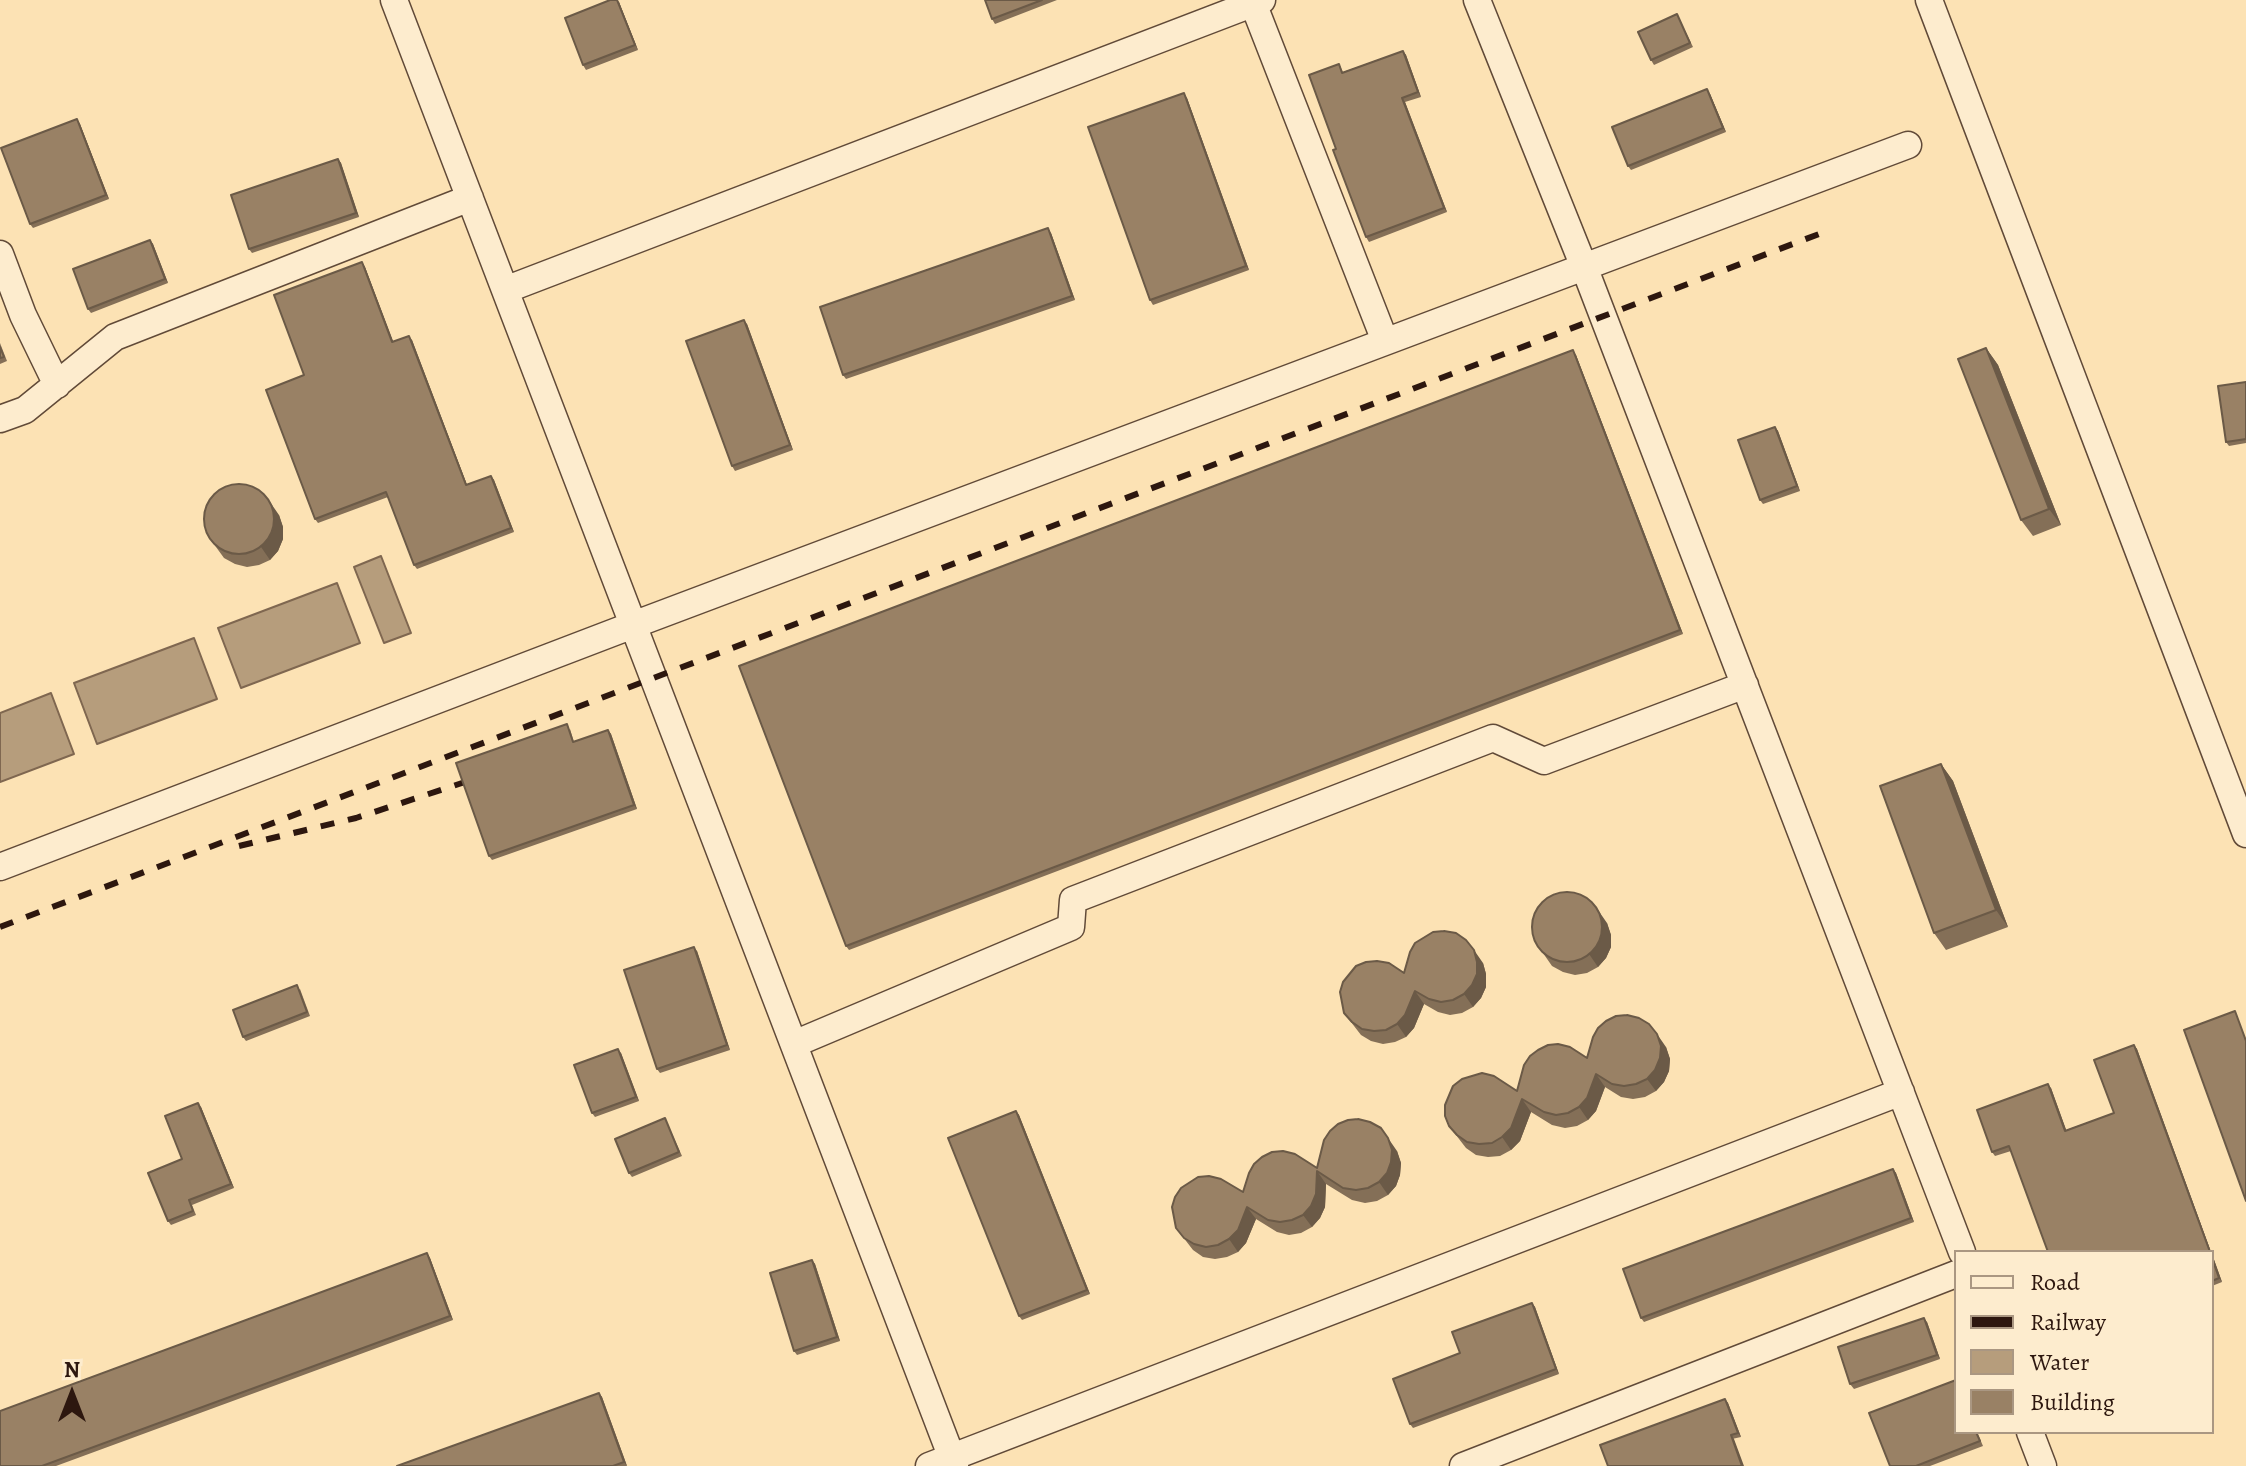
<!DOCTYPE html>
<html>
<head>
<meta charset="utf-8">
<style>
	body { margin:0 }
	#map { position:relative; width:2246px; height:1466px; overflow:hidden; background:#fce2b4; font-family:Alegreya,serif }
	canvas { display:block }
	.legend { position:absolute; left:1954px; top:1250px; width:260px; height:184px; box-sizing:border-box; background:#fdecce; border:2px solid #aa9782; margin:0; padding:10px 14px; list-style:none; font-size:24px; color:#2d170f }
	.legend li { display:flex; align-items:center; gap:16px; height:40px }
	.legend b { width:40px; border:2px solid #aa9782 }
	.north { position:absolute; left:32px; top:1354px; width:80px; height:80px; -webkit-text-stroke:6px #fdecce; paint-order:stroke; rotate:0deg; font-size:22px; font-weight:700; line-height:32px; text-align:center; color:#2d170f }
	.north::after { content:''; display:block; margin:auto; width:28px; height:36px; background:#2d170f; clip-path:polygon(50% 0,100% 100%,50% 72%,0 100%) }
</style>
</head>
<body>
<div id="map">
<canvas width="2246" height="1466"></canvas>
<ul class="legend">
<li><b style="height:10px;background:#fdecce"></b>Road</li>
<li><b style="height:10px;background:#2d170f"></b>Railway</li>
<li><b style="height:22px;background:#b69d7c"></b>Water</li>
<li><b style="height:22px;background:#998165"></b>Building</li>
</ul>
<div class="north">N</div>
</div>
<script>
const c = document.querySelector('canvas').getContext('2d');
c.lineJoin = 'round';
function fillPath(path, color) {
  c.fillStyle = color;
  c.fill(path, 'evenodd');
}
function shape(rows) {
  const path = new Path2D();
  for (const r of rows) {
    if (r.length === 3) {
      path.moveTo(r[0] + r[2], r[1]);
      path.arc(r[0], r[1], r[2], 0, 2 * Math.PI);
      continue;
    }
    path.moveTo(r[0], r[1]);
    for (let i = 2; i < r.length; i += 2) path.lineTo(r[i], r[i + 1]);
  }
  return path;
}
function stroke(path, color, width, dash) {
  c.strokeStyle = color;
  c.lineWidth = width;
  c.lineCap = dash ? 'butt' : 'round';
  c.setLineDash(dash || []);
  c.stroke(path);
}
const water = shape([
	[381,556,411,633,384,643,354,567,381,556],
	[337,583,360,643,241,688,218,628,337,583],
	[194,638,217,699,97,744,74,683,194,638],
	[51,693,74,754,0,782,0,713,51,693]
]);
const minor = shape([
	[394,0,955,1466],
	[1477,0,1588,277,1962,1252],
	[1929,0,2246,834],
	[1253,3,1385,341],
	[0,254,23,315,57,385],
	[505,290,1262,0],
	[0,419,25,410,115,337,470,198],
	[0,867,633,625,1908,145],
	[794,1044,1071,927,1073,900,1493,738,1544,761,1745,685],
	[2030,1432,2043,1466],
	[929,1466,1901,1092],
	[1463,1466,1956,1274]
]);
const rail = shape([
	[239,846,356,818,465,782],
	[0,927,1819,234]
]);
const wall = shape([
	[985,0,1057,0,995,24,992,19],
	[619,2,638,50,586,70,583,65],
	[1677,14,1693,47,1654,65,1651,60],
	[1403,51,1406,55,1421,97,1405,102,1447,212,1369,242,1366,237,1336,149,1339,64,1343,72],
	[1710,94,1726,132,1631,170,1628,166],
	[1187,98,1249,270,1153,305,1150,300],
	[77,119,80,124,109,199,33,228,30,224],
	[338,159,341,163,359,217,252,253,249,249],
	[1051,233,1075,300,846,379,843,375],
	[150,240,153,244,168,283,91,313,88,309],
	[362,262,365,267,393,342,412,340,467,485,491,476,494,480,514,532,417,569,414,565,388,497,318,523,315,519,304,375],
	[747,324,793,450,735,471,732,466],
	[0,343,7,361,0,364],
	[1986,348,1998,365,2061,525,2033,536,2021,520],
	[1576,355,1683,634,849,950,846,946],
	[2246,382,2246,443,2229,446,2226,442],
	[1775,427,1778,431,1800,491,1763,504,1760,500],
	[279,515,283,527,283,539,278,551,270,560,259,565,247,567,235,564,224,558,208,536],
	[570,729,574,742,608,730,611,734,637,809,492,860,489,856],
	[1941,764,1953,781,2008,927,1946,950,1934,933],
	[1607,923,1611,935,1611,947,1606,958,1598,967,1587,973,1575,975,1563,972,1552,966,1536,943],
	[697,951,730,1050,660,1073,657,1069],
	[1483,963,1486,974,1486,987,1481,998,1473,1007,1462,1013,1450,1015,1438,1012,1424,1004,1414,1028,1406,1037,1395,1042,1383,1044,1371,1041,1361,1035,1344,1013,1404,973],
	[300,989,310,1016,246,1041,243,1037],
	[2134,1045,2137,1049,2211,1252,2048,1252,2011,1151,1995,1156,1992,1152,2051,1088,2066,1130,2114,1113],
	[1666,1047,1670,1059,1669,1071,1664,1082,1656,1091,1645,1097,1633,1099,1621,1097,1605,1087,1596,1111,1588,1120,1577,1126,1565,1128,1552,1125,1531,1112,1520,1141,1511,1150,1500,1156,1488,1157,1476,1155,1466,1148,1449,1126,1517,1091,1587,1058],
	[621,1053,639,1101,595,1117,592,1113],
	[201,1107,234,1188,192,1205,196,1215,171,1225,168,1221,182,1159],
	[1016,1111,1019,1115,1090,1294,1022,1320,1019,1316],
	[665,1118,682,1156,632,1177,629,1173],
	[1397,1151,1401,1163,1400,1175,1396,1186,1388,1195,1377,1201,1365,1203,1352,1200,1326,1184,1325,1207,1320,1218,1312,1227,1301,1233,1289,1235,1277,1232,1256,1219,1246,1243,1238,1252,1227,1257,1215,1259,1203,1257,1193,1250,1176,1228,1243,1192,1317,1168],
	[1893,1169,1896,1173,1914,1222,1644,1322,1641,1318],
	[427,1253,430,1258,453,1320,56,1466,0,1466],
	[2212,1254,2222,1282,2212,1286],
	[812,1260,815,1264,840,1341,797,1355,794,1351],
	[1532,1303,1535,1307,1559,1374,1413,1428,1410,1424,1460,1353],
	[1927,1322,1940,1359,1854,1389,1850,1384],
	[599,1393,602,1397,627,1466,397,1466],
	[1725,1399,1728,1403,1741,1437,1608,1466],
	[1977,1432,1983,1446,1930,1466,1890,1466]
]);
const shadedWall = shape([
	[617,0,619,2,638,50,635,45],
	[1403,51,1406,55,1421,97,1418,92],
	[1707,89,1710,94,1726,132,1723,128],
	[1184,93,1187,98,1249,270,1246,266],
	[1402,98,1405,102,1447,212,1444,208],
	[77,119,80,124,109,199,106,195],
	[338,159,341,163,359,217,356,213],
	[1048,228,1051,233,1075,300,1072,296],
	[150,240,153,244,168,283,165,279],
	[362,262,365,267,395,346,392,342],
	[744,320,747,324,793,450,790,445],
	[409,336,412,340,469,490,466,485],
	[1986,348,1998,365,2061,525,2049,509],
	[1573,350,1576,355,1683,634,1680,630],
	[1775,427,1778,431,1800,491,1797,486],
	[491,476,494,480,514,532,511,528],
	[270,502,279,515,283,527,283,539,278,551,270,560,261,547],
	[608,730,611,734,637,809,634,805],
	[1941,764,1953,781,2008,927,1996,910],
	[1598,910,1607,923,1611,935,1611,947,1606,958,1598,967,1589,954],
	[694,947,697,951,730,1050,727,1045],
	[1474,950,1483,963,1486,974,1486,987,1481,998,1473,1007,1464,994],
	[1415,991,1424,1004,1414,1028,1406,1037,1397,1024],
	[1657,1034,1666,1047,1670,1059,1669,1071,1664,1082,1656,1091,1647,1079],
	[2134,1045,2137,1049,2211,1252,2210,1252],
	[618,1049,621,1053,639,1101,636,1097],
	[1596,1074,1605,1087,1596,1111,1588,1120,1579,1107],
	[2048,1084,2051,1088,2068,1135,2065,1131],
	[1522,1099,1531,1112,1520,1141,1511,1150,1502,1137],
	[198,1103,201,1107,234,1188,231,1184],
	[1016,1111,1019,1115,1090,1294,1087,1290],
	[1388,1138,1397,1151,1401,1163,1400,1175,1396,1186,1388,1195,1379,1182],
	[1893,1169,1896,1173,1914,1222,1911,1218],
	[1317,1171,1326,1184,1325,1207,1320,1218,1312,1227,1303,1215],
	[1247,1207,1256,1219,1246,1243,1238,1252,1229,1239],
	[427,1253,430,1258,453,1320,450,1316],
	[2212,1254,2222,1282,2219,1278,2212,1258],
	[812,1260,815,1264,840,1341,837,1337],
	[1532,1303,1535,1307,1559,1374,1556,1369],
	[1924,1318,1927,1322,1940,1359,1937,1355],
	[599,1393,602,1397,627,1466,624,1462],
	[1725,1399,1728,1403,1741,1437,1738,1433],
	[1731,1435,1734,1439,1744,1466,1742,1466]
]);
const building = shape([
	[610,0,617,0,635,45,583,65,565,18,610,0],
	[985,0,1042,0,992,19,985,0],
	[1677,14,1690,43,1651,60,1638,32,1677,14],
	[1403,51,1418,92,1402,98,1444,208,1366,237,1333,150,1336,149,1309,75,1339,64,1342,73,1403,51],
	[1707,89,1723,128,1628,166,1612,127,1707,89],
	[1184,93,1246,266,1150,300,1088,127,1184,93],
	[77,119,106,195,30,224,1,148,77,119],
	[338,159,356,213,249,249,231,195,338,159],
	[1048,228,1072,296,843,375,820,307,1048,228],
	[150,240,165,279,88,309,73,269,150,240],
	[362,262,392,342,409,336,466,485,491,476,511,528,414,565,386,492,315,519,266,390,304,375,274,295,362,262],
	[744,320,790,445,732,466,686,341,744,320],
	[0,347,4,357,0,358,0,347],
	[1986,348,2049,509,2021,520,1958,359,1986,348],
	[1573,350,1680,630,846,946,739,666,1573,350],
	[2246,382,2246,439,2226,442,2218,386,2246,382],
	[1775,427,1797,486,1760,500,1738,440,1775,427],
	[239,519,35],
	[567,724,573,742,608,730,634,805,489,856,456,763,567,724],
	[1941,764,1996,910,1934,933,1880,786,1941,764],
	[1567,927,35],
	[1444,931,1456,933,1466,940,1474,950,1477,962,1477,974,1472,985,1464,994,1453,1000,1441,1002,1429,999,1415,991,1405,1015,1397,1024,1386,1030,1374,1031,1362,1029,1352,1022,1344,1013,1340,992,1343,982,1356,966,1366,962,1377,961,1389,963,1404,973,1410,952,1415,943,1433,932,1444,931],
	[694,947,727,1045,657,1069,624,970,694,947],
	[297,985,307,1012,243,1037,233,1010,297,985],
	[2235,1011,2246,1041,2246,1201,2184,1030,2235,1011],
	[1627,1015,1639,1018,1649,1024,1657,1034,1661,1046,1660,1058,1655,1070,1647,1079,1636,1084,1624,1086,1612,1084,1596,1074,1587,1098,1579,1107,1568,1113,1556,1115,1544,1112,1522,1099,1511,1128,1502,1137,1492,1143,1479,1144,1467,1142,1457,1135,1449,1126,1445,1116,1445,1105,1453,1086,1462,1079,1482,1073,1494,1076,1517,1091,1524,1065,1530,1056,1538,1050,1548,1045,1558,1044,1570,1047,1587,1058,1593,1037,1598,1028,1606,1021,1616,1016,1627,1015],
	[2134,1045,2210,1252,2048,1252,2009,1146,1992,1152,1977,1110,2048,1084,2065,1131,2114,1113,2094,1060,2134,1045],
	[618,1049,636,1097,592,1113,574,1065,618,1049],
	[198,1103,231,1184,189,1200,193,1211,168,1221,148,1173,182,1159,165,1116,198,1103],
	[1016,1111,1087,1290,1019,1316,948,1138,1016,1111],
	[665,1118,679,1152,629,1173,615,1139,665,1118],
	[1358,1119,1370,1122,1381,1128,1388,1138,1392,1150,1391,1162,1387,1173,1379,1182,1368,1188,1356,1190,1343,1188,1317,1171,1316,1194,1311,1206,1303,1215,1292,1220,1280,1222,1268,1220,1247,1207,1238,1230,1229,1239,1218,1245,1206,1247,1194,1244,1184,1238,1176,1228,1172,1207,1175,1197,1181,1188,1198,1177,1209,1176,1221,1179,1243,1192,1249,1173,1254,1164,1262,1157,1272,1152,1283,1151,1295,1154,1317,1168,1324,1140,1330,1131,1338,1124,1348,1120,1358,1119],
	[1893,1169,1911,1218,1641,1318,1623,1269,1893,1169],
	[427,1253,450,1316,42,1466,0,1466,0,1411,427,1253],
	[2212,1258,2219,1278,2212,1281,2212,1258],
	[812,1260,837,1337,794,1351,770,1273,812,1260],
	[1532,1303,1556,1369,1410,1424,1393,1379,1460,1353,1452,1332,1532,1303],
	[1924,1318,1937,1355,1850,1384,1838,1347,1924,1318],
	[1956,1380,1956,1432,1976,1432,1980,1441,1916,1466,1890,1466,1869,1413,1956,1380],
	[599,1393,624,1462,613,1466,397,1466,599,1393],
	[1725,1399,1738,1433,1731,1435,1742,1466,1608,1466,1600,1445,1725,1399]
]);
fillPath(water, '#b69d7c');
stroke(water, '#7f6750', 2);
stroke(minor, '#614a38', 29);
stroke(minor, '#fdecce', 26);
stroke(rail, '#2d170f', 6, [14, 14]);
fillPath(wall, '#846f57');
fillPath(shadedWall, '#6b5a47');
fillPath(building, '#998165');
stroke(building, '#6b5a47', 2);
</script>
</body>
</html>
